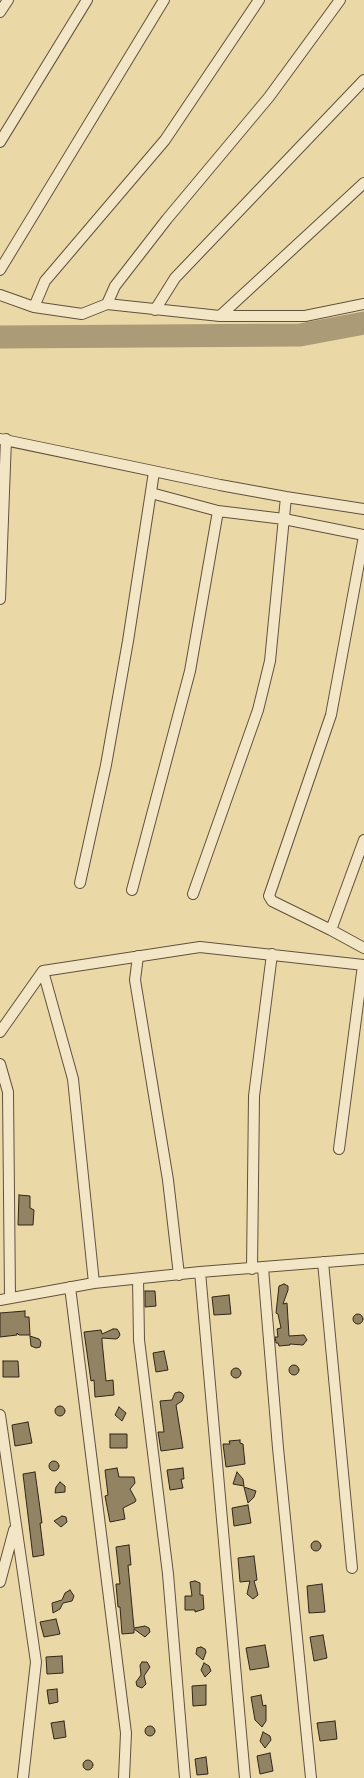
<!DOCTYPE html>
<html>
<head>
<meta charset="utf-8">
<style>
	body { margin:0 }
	canvas { display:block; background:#ebd8a7 }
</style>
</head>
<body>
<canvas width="364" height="1778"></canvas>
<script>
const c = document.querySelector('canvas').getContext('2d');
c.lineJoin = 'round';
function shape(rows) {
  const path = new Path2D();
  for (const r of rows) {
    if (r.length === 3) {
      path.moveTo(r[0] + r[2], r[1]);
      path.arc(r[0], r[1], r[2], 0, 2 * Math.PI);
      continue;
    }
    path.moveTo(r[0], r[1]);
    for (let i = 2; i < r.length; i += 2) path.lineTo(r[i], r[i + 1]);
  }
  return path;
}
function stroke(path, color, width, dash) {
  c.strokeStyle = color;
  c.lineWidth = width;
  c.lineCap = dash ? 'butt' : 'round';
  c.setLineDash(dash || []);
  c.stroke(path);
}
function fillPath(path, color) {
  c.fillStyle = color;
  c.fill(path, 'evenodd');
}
const river = shape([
	[0,337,300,335,364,323]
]);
const building = shape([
	[19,1195,30,1196,30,1208,34,1210,33,1225,18,1225,19,1195],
	[284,1284,288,1286,288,1290,283,1304,287,1303,289,1336,304,1335,307,1340,303,1345,290,1344,290,1345,279,1346,278,1343,276,1343,275,1337,278,1337,277,1329,281,1328,278,1314,276,1313,279,1286,284,1284],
	[145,1291,155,1291,156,1306,145,1307,145,1291],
	[229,1295,231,1314,214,1315,212,1297,229,1295],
	[25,1311,25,1317,29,1317,30,1335,19,1335,17,1333,17,1335,0,1337,0,1313,25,1311],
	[358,1319,5],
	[113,1329,117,1329,119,1332,120,1335,118,1338,116,1339,102,1338,102,1341,106,1381,113,1380,114,1395,95,1397,94,1380,91,1381,84,1332,101,1330,102,1334,113,1329],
	[30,1336,39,1339,41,1342,40,1347,36,1348,31,1346,30,1336],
	[164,1351,168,1370,156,1372,153,1353,164,1351],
	[3,1361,18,1361,19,1377,3,1377,3,1361],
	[294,1370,5],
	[236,1373,5],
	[179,1392,182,1393,184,1396,182,1401,176,1405,183,1448,161,1451,158,1432,164,1432,160,1401,172,1400,175,1393,179,1392],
	[60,1411,5],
	[119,1407,126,1413,122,1421,115,1415,119,1407],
	[28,1422,32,1443,15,1446,12,1425,28,1422],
	[110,1434,127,1434,127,1448,110,1448,110,1434],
	[240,1440,240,1443,243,1444,245,1464,226,1467,223,1444,230,1444,229,1441,240,1440],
	[54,1466,5],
	[117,1468,119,1477,134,1477,135,1483,130,1489,136,1500,135,1502,123,1508,125,1519,110,1522,105,1496,108,1495,105,1470,117,1468],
	[183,1468,184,1479,181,1479,183,1488,170,1490,167,1470,183,1468],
	[35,1472,42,1523,40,1523,44,1555,33,1557,23,1474,35,1472],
	[237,1472,243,1479,244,1486,233,1484,237,1472],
	[60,1482,65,1486,65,1492,55,1493,56,1487,60,1482],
	[244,1487,256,1491,254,1497,248,1503,244,1487],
	[248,1505,251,1523,234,1526,232,1508,248,1505],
	[62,1516,66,1517,67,1522,61,1527,54,1521,62,1516],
	[316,1546,5],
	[129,1545,131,1565,128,1565,134,1628,145,1626,149,1628,150,1632,145,1637,134,1629,134,1633,122,1634,120,1607,118,1607,116,1584,120,1584,116,1547,129,1545],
	[254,1556,257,1580,254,1581,258,1595,253,1599,247,1594,250,1581,240,1582,238,1558,254,1556],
	[195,1581,200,1583,200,1595,203,1595,204,1609,195,1612,195,1610,185,1610,185,1596,192,1596,190,1582,195,1581],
	[322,1584,325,1612,309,1613,307,1586,322,1584],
	[70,1590,74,1596,72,1601,63,1603,60,1609,53,1613,52,1603,62,1600,65,1593,70,1590],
	[56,1619,60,1634,44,1637,40,1622,56,1619],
	[323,1635,327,1658,314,1661,310,1637,323,1635],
	[265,1645,269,1667,250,1670,246,1648,265,1645],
	[201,1647,205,1649,206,1652,203,1660,196,1654,197,1648,201,1647],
	[62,1656,63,1673,47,1674,46,1657,62,1656],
	[142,1662,147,1662,150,1667,144,1676,146,1684,142,1688,137,1686,136,1682,141,1675,140,1665,142,1662],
	[204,1663,209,1666,211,1671,205,1677,201,1670,204,1663],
	[206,1685,206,1705,193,1706,192,1686,206,1685],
	[57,1689,58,1702,49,1704,47,1690,57,1689],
	[261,1695,263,1706,266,1705,266,1721,262,1727,255,1720,251,1697,261,1695],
	[64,1721,66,1737,54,1739,51,1723,64,1721],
	[335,1721,337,1739,320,1741,317,1723,335,1721],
	[150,1731,5],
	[263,1732,270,1736,271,1740,265,1748,260,1741,263,1732],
	[270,1753,273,1771,260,1774,257,1756,270,1753],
	[206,1757,208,1774,197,1775,195,1759,206,1757],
	[88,1765,5]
]);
const minor = shape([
	[0,12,8,0],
	[0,142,87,0],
	[0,270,164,0],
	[0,295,34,307,82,314,107,304,220,316,305,316,364,304],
	[107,304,115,286,167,219,269,97,340,0],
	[34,307,45,281,165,140,259,0],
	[155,310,175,278,364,80],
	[220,316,364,183],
	[0,439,220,485,286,497,364,509],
	[151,493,218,511,284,519,364,535],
	[364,536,331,715,269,896,272,901,331,930,364,948],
	[0,599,6,439],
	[80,883,106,765,128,641,154,472],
	[132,890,190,671,218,511],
	[193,894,258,710,270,661,286,497],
	[331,930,364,840],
	[138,956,135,980,168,1180,179,1275],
	[43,971,73,1079,94,1283],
	[0,1032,43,971,200,947,364,965],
	[0,1064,8,1092,10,1297],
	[339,1149,363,965],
	[323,1262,352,1568],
	[263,1268,278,1448,311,1778],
	[252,1269,254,1096,272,954],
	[200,1272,245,1778],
	[138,1279,139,1340,168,1574,185,1778],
	[70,1287,126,1733,124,1778],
	[0,1300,94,1283,200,1272,364,1259],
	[0,1415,36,1662,23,1778],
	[0,1582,14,1530]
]);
stroke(river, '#ac9b77', 23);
fillPath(building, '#928363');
stroke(building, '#31261a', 1);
stroke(minor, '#60523d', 12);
stroke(minor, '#f2e6c6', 10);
</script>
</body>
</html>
